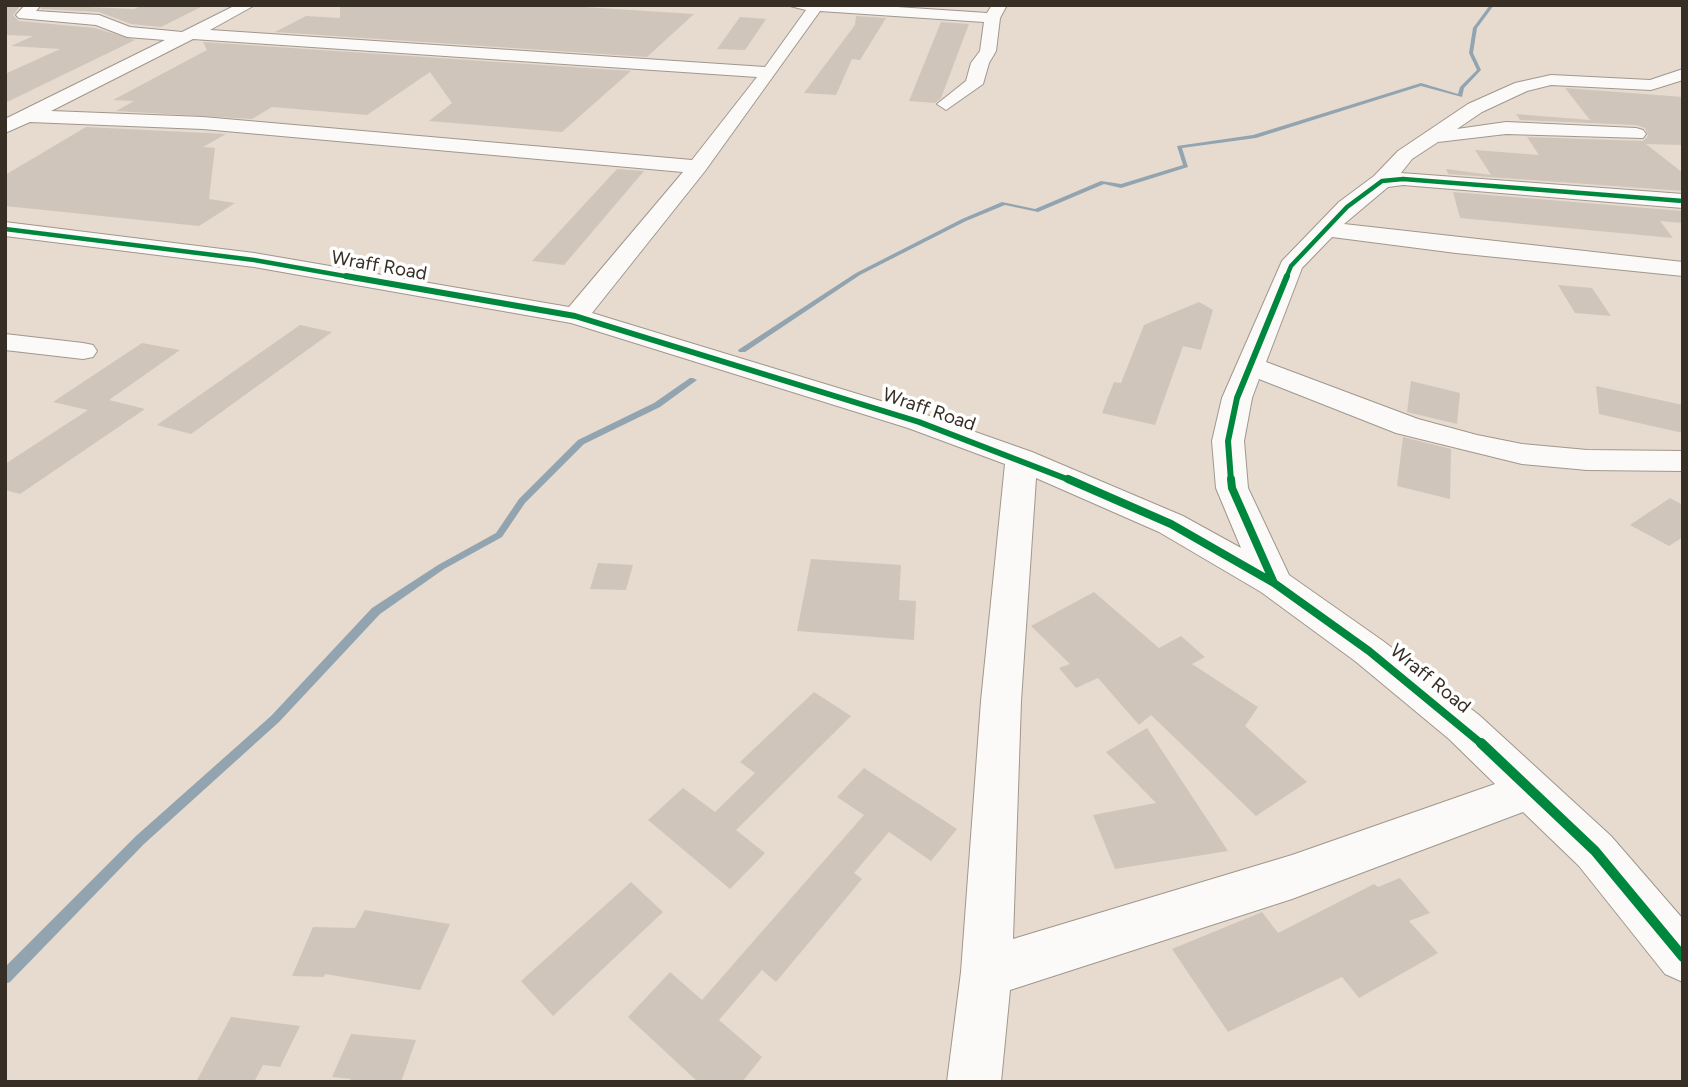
<!DOCTYPE html>
<html>
<head>
<meta charset="utf-8">
<style>
	body { margin:0 }
	#map { position:relative; width:1688px; height:1087px; overflow:hidden; background:#e6dbce; font-family:Figtree,sans-serif }
	canvas { display:block }
	.frame { position:absolute; inset:0; border:7px solid #372e26; pointer-events:none }
</style>
</head>
<body>
<div id="map">
<canvas width="1688" height="1087"></canvas>
<div class="frame"></div>
</div>
<script>
const c = document.querySelector('canvas').getContext('2d');
c.lineJoin = 'round';
function shape(rows) {
  const path = new Path2D();
  for (const r of rows) {
    path.moveTo(r[0], r[1]);
    for (let i = 2; i < r.length; i += 2) path.lineTo(r[i], r[i + 1]);
  }
  return path;
}
function fillPath(path, color) {
  c.fillStyle = color;
  c.fill(path, 'evenodd');
}
function stroke(path, color, width, dash) {
  c.strokeStyle = color;
  c.lineWidth = width;
  c.lineCap = dash ? 'butt' : 'round';
  c.setLineDash(dash || []);
  c.stroke(path);
}
function write(font, color, halo, rows, align = 'center') {
  c.font = font + ' Figtree,sans-serif';
  c.lineWidth = 7;
  c.setLineDash([]);
  c.textBaseline = 'middle';
  c.strokeStyle = halo;
  c.fillStyle = color;
  for (const [text, x, y, turn = 0] of rows) {
    c.save();
    c.translate(x, y);
    c.rotate((+turn || 0) * Math.PI / 180);
    c.textAlign = isNaN(turn) ? turn : align;
    if (halo) c.strokeText(text, 0, 0);
    c.fillText(text, 0, 0);
    c.restore();
  }
}
const stream = shape([
	[1490,5,1494,5,1477,28,1473,53,1481,70,1464,88,1462,97,1421,86,1256,138,1182,148,1188,167,1121,188,1104,184,1038,212,1005,205,966,221,860,275,745,352,739,352,738,350,856,273,962,219,1002,202,1035,209,1101,181,1121,184,1183,165,1177,146,1253,135,1421,83,1458,94,1460,87,1477,70,1469,53,1473,28,1490,5],
	[690,378,693,378,697,380,660,407,584,444,525,503,502,537,444,569,380,614,279,722,144,844,10,982,5,984,5,967,136,836,271,716,372,608,438,565,496,533,519,499,578,440,654,403,690,378]
]);
const building = shape([
	[5,5,21,5,13,15,19,21,95,28,135,40,5,103,5,74,60,49,11,46,33,36,5,35],
	[43,5,134,9,143,5,205,5,161,27,131,24,99,12,41,9],
	[340,5,552,5,694,14,647,57,275,32,306,16,340,18],
	[856,16,886,18,860,60,852,59,836,95,804,93,855,25],
	[740,17,766,19,745,50,717,49],
	[941,22,969,24,941,98,935,103,909,101],
	[203,42,631,71,562,132,429,121,452,103,430,72,367,115,272,107,252,119,116,111,134,101,113,100,207,50],
	[1565,88,1683,97,1683,145,1646,144,1683,173,1683,191,1448,174,1446,169,1491,175,1475,150,1539,155,1527,137,1643,141,1648,136,1645,128,1636,125,1520,120,1516,114,1590,120],
	[86,127,226,134,203,147,215,148,209,199,235,203,199,226,5,206,5,175],
	[617,169,644,171,564,265,532,261],
	[1453,192,1683,211,1683,223,1660,221,1673,238,1460,218],
	[1558,285,1592,288,1611,316,1575,313],
	[1199,302,1213,310,1201,350,1183,346,1155,425,1102,413,1114,382,1121,383,1144,325],
	[300,325,332,332,191,434,157,425],
	[142,343,180,350,109,400,145,409,20,494,5,490,5,464,88,410,53,402],
	[1411,381,1460,393,1457,424,1407,412],
	[1596,386,1683,405,1683,433,1599,414],
	[1403,437,1451,449,1450,499,1397,486],
	[1670,498,1683,505,1683,537,1669,546,1630,525],
	[811,559,901,565,899,600,916,601,914,640,797,631],
	[598,563,633,565,626,590,590,589],
	[1094,592,1159,648,1181,636,1205,657,1192,664,1258,707,1245,726,1307,782,1256,816,1151,715,1139,725,1098,678,1076,688,1059,668,1070,664,1031,626],
	[814,692,851,716,736,830,765,853,730,889,648,820,683,788,715,812,755,773,740,762],
	[1147,728,1228,851,1115,869,1093,815,1156,803,1106,752],
	[864,768,957,829,931,861,889,832,854,873,862,879,776,982,762,970,719,1020,762,1057,742,1082,698,1082,628,1017,670,972,702,1000,864,815,837,797],
	[1400,878,1430,913,1409,921,1438,953,1359,998,1342,977,1228,1032,1172,949,1262,912,1278,933,1374,884,1378,887],
	[631,882,663,912,553,1016,521,981],
	[365,910,450,924,420,990,325,974,324,977,292,976,313,927,355,928],
	[231,1017,300,1026,280,1067,263,1065,254,1082,196,1082],
	[351,1034,416,1040,401,1082,349,1082,351,1079,332,1077]
]);
const minor = shape([
	[25,5,41,5,36,11,99,15,130,27,182,32,236,5,255,5,210,30,765,67,806,10,786,5,867,5,987,13,992,5,1007,5,1000,18,996,51,989,63,983,84,946,110,937,104,966,81,971,63,980,51,984,22,820,11,705,171,592,313,930,416,1032,452,1183,516,1241,548,1216,488,1212,441,1222,398,1282,261,1339,202,1374,176,1398,151,1468,104,1515,83,1551,75,1650,80,1683,69,1683,80,1651,90,1551,85,1527,91,1482,112,1457,129,1506,122,1636,128,1643,130,1646,134,1643,138,1506,134,1438,142,1412,159,1401,173,1683,194,1683,208,1403,185,1388,187,1344,224,1683,262,1683,276,1456,253,1332,237,1302,268,1266,362,1418,419,1477,435,1522,444,1587,450,1683,451,1683,471,1587,470,1522,464,1396,433,1259,379,1252,398,1244,441,1248,488,1289,575,1383,641,1479,715,1611,836,1683,919,1683,982,1665,974,1579,866,1523,812,1292,899,1010,990,1001,1082,947,1082,961,972,981,701,1005,464,908,428,571,323,254,267,5,236,5,222,254,253,569,307,683,172,203,129,30,122,5,133,5,119,165,40,127,37,96,25,19,18,16,15,25,5],
	[193,39,757,77,692,160,203,117,51,111,193,39],
	[1036,478,1159,532,1261,592,1355,661,1449,739,1495,784,1292,855,1013,939,1021,701,1036,478],
	[5,334,83,343,93,345,97,351,93,357,83,359,5,350,5,334]
]);
const cyclewayFar3 = shape([
	[5,229,254,260,356,278],
	[1286,278,1291,266,1347,207,1382,181,1403,179,1683,201]
]);
const cyclewayFar2 = shape([
	[346,276,575,316,919,422,1072,481],
	[1231,481,1228,441,1237,398,1287,276]
]);
const cyclewayFar1 = shape([
	[1068,479,1171,524,1274,583,1369,651,1483,745],
	[1231,479,1232,488,1274,583]
]);
const cycleway = shape([
	[1481,743,1595,851,1683,957]
]);
const streetNames = [
	["Wraff Road",379,266,10],
	["Wraff Road",929,410,19],
	["Wraff Road",1430,679,39]
];
fillPath(stream, '#93a4b1');
fillPath(building, '#cfc5bb');
stroke(minor, '#a0978e', 2);
fillPath(minor, '#fbfaf8');
stroke(cyclewayFar3, '#00873e', 4.5);
stroke(cyclewayFar2, '#00873e', 6);
stroke(cyclewayFar1, '#00873e', 8);
stroke(cycleway, '#00873e', 10);
write('19px', '#372e26', '#fff', streetNames);
</script>
</body>
</html>
